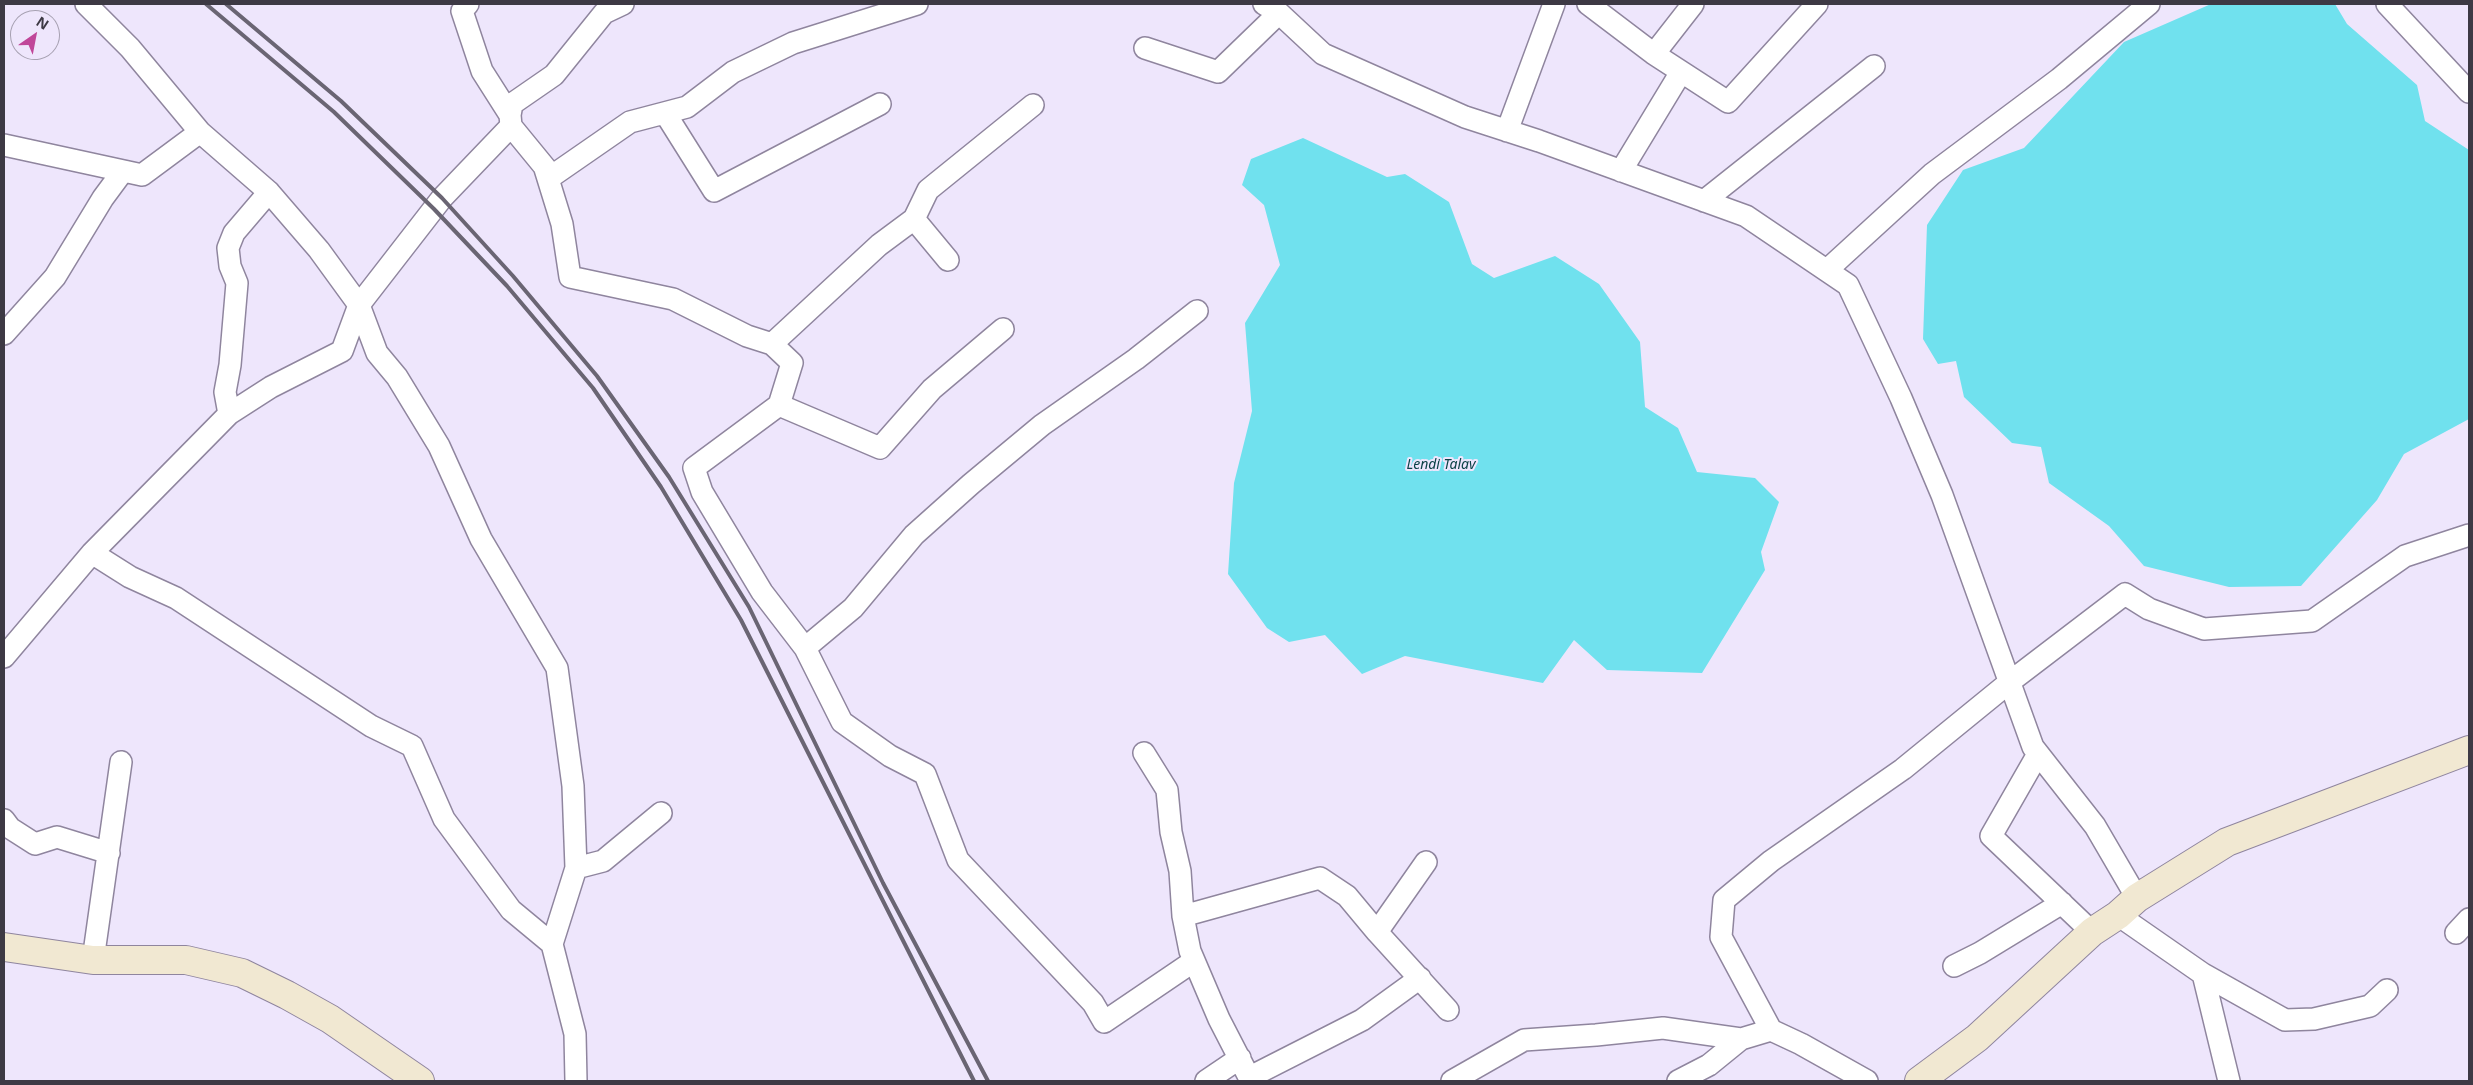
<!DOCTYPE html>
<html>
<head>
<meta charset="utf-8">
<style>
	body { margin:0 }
	#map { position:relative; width:2473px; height:1085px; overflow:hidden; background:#eee6fc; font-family:"Noto Sans",sans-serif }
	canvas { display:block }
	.frame { position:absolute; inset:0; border:5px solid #3d3944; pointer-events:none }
	.north { position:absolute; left:10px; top:10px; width:50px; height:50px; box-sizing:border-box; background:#eee6fc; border:1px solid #a7a1b2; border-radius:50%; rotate:33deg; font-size:14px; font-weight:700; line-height:20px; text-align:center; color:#3d3944 }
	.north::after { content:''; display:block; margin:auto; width:18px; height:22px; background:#c04699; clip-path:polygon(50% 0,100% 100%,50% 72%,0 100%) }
</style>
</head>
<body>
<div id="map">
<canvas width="2473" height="1085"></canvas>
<div class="frame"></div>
<div class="north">N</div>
</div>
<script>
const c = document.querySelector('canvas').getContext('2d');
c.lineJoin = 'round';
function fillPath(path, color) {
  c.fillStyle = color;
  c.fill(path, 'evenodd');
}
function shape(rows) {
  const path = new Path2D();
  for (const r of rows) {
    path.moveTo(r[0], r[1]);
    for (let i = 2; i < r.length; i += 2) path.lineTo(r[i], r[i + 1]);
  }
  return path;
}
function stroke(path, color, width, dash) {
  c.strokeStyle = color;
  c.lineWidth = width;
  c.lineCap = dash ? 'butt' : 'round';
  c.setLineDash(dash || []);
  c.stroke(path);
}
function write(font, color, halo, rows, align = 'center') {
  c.font = font + ' "Noto Sans",sans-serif';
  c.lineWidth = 4;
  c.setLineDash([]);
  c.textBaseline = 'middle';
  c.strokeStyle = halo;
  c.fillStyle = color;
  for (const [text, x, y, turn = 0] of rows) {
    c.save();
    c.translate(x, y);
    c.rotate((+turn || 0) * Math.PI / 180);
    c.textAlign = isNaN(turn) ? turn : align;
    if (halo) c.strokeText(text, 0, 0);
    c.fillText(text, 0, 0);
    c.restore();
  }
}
const water = shape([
	[2211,4,2335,4,2347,24,2417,85,2425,121,2469,150,2469,419,2404,454,2377,500,2301,586,2229,587,2144,566,2109,526,2049,483,2041,447,2012,443,1964,397,1956,361,1938,364,1923,339,1927,225,1963,170,2024,148,2124,42],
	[1303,138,1387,177,1405,174,1449,202,1472,264,1494,278,1555,256,1599,284,1640,342,1645,407,1678,428,1697,472,1755,478,1779,502,1761,552,1765,570,1702,673,1607,670,1574,640,1543,683,1405,656,1362,674,1325,635,1289,642,1267,628,1228,574,1234,483,1252,411,1245,323,1280,265,1264,205,1242,185,1251,159]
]);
const street = shape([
	[468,4,462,11,482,71,510,115],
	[1264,4,1279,13,1323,54,1465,117,1539,141,1746,216,1848,285,1901,398,1942,495,2033,747,2095,826,2137,898],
	[1588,4,1654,54,1728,102,1817,4],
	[2387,4,2469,92],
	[1145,48,1218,72,1279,13],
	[1654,54,1693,4],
	[665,113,714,191,880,104],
	[511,126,552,176,630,122,687,107,733,72,793,43,917,4],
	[1507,131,1554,4],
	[200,132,269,192,319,250,359,305,377,353,397,377,439,446,481,539,557,668,573,786,576,868,552,944,575,1034,576,1081],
	[4,145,142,175,200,132,130,48,86,4],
	[545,169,562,224,570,277,673,299,747,336,772,344,879,245,914,219,928,190,1033,105],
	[1621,171,1681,72],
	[1704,201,1874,66],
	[914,219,948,260],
	[1827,270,1932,174,2059,79,2149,4],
	[4,334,55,277,103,198,123,171],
	[772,344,792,363,779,405,694,468,702,492,762,592,805,648,853,608,914,535,971,484,1042,425,1136,359,1197,311],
	[779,405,880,448,932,389,1003,329],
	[229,414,225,392,230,365,237,283,230,266,228,248,234,233,269,192],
	[92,553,130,577,176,598,371,726,412,746,444,819,511,910,552,944],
	[805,648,842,722,890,756,925,774,958,860,1093,1003,1104,1022,1194,961],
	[4,657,92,553,229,414,271,387,342,351,359,305,442,198,511,126,510,115,512,104,554,75,604,13,623,4],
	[1144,753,1167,790,1171,832,1180,871,1183,916,1190,951,1219,1019,1251,1081],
	[2038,754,1991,836,2092,932],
	[4,820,10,828,35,844,57,837,109,853],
	[1426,862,1377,932,1448,1010],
	[576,868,603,861,661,813],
	[2118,915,2203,974,2229,1081],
	[1183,916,1320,878,1347,896,1377,932],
	[2456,933,2469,919],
	[93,960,121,762],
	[1954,966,1980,953,2062,903],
	[2203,974,2285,1020,2314,1019,2370,1006,2387,990],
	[1771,1030,1721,937,1724,900,1771,861,1903,769,2011,681,2125,594,2149,609,2204,629,2312,621,2405,556,2469,535],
	[1250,1077,1362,1020,1420,978],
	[1206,1081,1240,1058],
	[1452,1081,1524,1040,1596,1035,1663,1028,1741,1039,1771,1030,1801,1044,1867,1081],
	[1678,1081,1709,1065,1741,1039]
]);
const secondary = shape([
	[4,947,93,960,186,960,242,973,287,995,330,1019,420,1081],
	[1919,1081,1977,1038,2092,932,2118,915,2137,898,2227,842,2469,750]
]);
const rail = shape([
	[206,4,334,112,434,209,507,286,593,388,661,487,741,620,974,1081],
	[226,4,341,101,442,198,513,276,597,376,669,477,749,607,883,883,988,1081]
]);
const waterNames = [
	["Lendi Talav",1441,465]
];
fillPath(water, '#70e1ee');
stroke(street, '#8f859e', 24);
stroke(secondary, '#8f859e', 30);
stroke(street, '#fff', 21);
stroke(secondary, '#f1e8d2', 28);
stroke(rail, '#6a6573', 4);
write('italic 14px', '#0c4247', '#eee6fc', waterNames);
</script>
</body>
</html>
